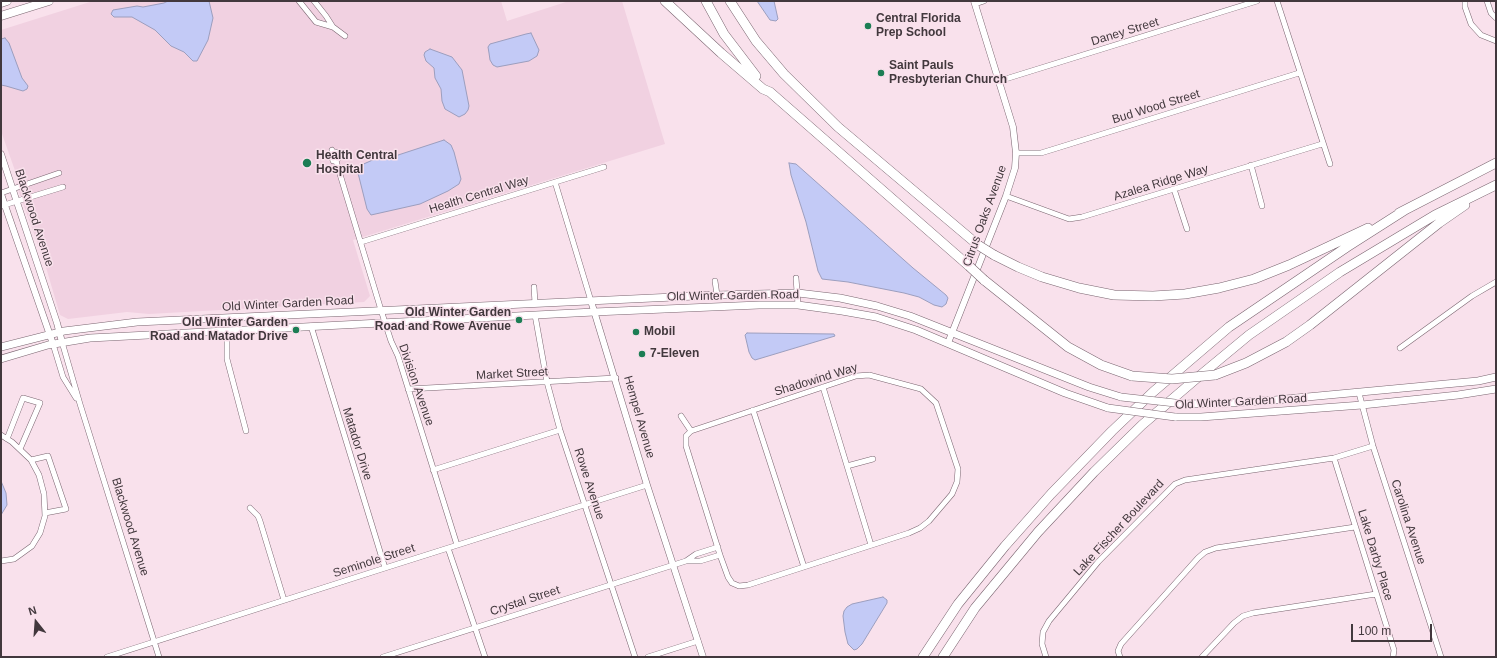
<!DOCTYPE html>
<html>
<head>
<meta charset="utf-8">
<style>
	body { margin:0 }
	#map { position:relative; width:1497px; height:658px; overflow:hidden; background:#f9e1ec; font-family:Arial,sans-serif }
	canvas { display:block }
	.frame { position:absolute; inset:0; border:2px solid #42383d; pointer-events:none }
	.north { position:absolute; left:16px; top:602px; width:40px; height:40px; -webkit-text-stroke:3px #f9e1ec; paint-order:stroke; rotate:343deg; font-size:11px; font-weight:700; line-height:16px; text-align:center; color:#42383d }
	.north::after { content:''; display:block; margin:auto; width:14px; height:18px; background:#42383d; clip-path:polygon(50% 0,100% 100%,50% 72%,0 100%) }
	.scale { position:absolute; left:1351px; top:624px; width:81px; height:18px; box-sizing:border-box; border:2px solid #42383d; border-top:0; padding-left:5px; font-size:12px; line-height:14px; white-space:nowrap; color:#42383d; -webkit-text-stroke:3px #f9e1ec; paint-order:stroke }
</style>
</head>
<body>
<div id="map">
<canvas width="1497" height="658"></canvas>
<div class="frame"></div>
<div class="north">N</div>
<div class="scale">100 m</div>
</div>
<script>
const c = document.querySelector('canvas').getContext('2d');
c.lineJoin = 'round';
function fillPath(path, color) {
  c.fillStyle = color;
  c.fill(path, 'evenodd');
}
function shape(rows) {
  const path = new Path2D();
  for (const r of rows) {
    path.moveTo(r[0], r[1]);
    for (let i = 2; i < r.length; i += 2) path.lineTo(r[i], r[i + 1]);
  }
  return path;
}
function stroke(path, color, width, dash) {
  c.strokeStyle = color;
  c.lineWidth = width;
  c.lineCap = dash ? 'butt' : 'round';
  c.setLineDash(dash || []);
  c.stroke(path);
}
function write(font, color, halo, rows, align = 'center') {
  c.font = font + ' Arial,sans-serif';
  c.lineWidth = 3;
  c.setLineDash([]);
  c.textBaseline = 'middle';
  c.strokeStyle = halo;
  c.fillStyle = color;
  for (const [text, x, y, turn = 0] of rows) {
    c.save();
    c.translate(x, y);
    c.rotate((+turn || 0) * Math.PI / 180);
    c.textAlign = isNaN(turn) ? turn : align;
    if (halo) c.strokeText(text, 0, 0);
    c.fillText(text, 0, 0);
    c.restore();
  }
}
const built = shape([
	[93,1,501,1,507,21,569,1,622,1,665,144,353,240,370,296,364,302,149,314,127,312,68,319,60,315,45,264,16,184,19,182,1,131,1,30]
]);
const water = shape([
	[168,1,209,1,213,18,208,40,197,61,193,61,184,52,171,46,155,30,132,17,114,17,111,14,113,10,137,6,143,7,164,3,168,1],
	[757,1,774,1,778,19,776,21,770,20,757,1],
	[531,33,539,50,537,56,529,61,497,67,493,65,490,60,489,53,488,47,490,44,526,34,531,33],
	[5,38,9,43,22,78,28,86,27,89,23,91,6,86,1,85,1,39,5,38],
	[430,49,452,57,462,70,469,106,468,110,465,114,459,117,445,109,442,101,441,89,435,78,434,68,426,61,424,55,425,52,430,49],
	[444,140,451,145,454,152,461,179,459,184,448,191,420,204,371,215,367,209,357,169,359,166,375,159,389,158,444,140],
	[789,163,796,164,913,268,946,295,948,298,946,304,942,307,934,305,919,297,904,293,848,282,822,279,818,271,806,222,791,175,789,163],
	[747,333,834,334,835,336,755,360,752,358,749,352,745,335,747,333],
	[1,481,6,493,7,505,1,515,1,481],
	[883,597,887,600,887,603,862,644,857,649,854,650,848,644,845,632,843,616,844,611,847,607,852,604,883,597]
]);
const minor = shape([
	[299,1,316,22,333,27,345,36],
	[314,1,326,16,333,27],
	[1277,1,1330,164],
	[1465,1,1465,7,1471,24,1481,35,1496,41],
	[1487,1,1491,13,1496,18],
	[975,4,984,1],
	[999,81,1257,1],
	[332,150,333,152,331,154,333,161,336,161,338,159,336,152,333,152],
	[1016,153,1041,153,1054,149,1299,73],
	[336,161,381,310,391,341,398,356,457,545],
	[1251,165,1262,206],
	[555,182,591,301],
	[1174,189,1187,229],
	[1,193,59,173],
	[1006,196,1069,219,1082,217,1322,144],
	[1,206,63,187],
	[361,242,604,167],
	[796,278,798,305],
	[715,281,717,295],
	[534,287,535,303],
	[535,315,547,382,560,430,635,657],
	[311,326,385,568],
	[227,331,227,359,246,431],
	[62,342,80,404,159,657],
	[53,344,63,377,76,398],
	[1400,348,1472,296,1496,282],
	[869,375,921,389,936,403,958,469,957,482,952,494,929,521,920,528,909,533,748,585,739,586,732,583,728,577,720,555,686,446,686,436,691,431,856,376,869,375],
	[823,387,871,545],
	[408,389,616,378],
	[1359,393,1373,446,1441,657],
	[753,410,804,567],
	[681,416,691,431],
	[1,435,12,442,31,460,39,475,44,494,45,516,40,533,32,546,14,559,1,561],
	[7,439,23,398,40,403,20,449],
	[1334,458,1394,650,1393,657],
	[31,460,48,456,66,509,45,513],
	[847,466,873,459],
	[433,470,560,430],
	[250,508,258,516,260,521,284,600],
	[448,548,485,657],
	[686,561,700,561,720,555],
	[107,657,385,568,647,485],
	[383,657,686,561,696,554,718,547],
	[648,657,698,641],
	[1046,657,1042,644,1043,632,1049,621,1098,562,1175,484,1185,480,1334,458,1373,446],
	[1120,657,1118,651,1121,644,1198,558,1205,552,1216,548,1355,527],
	[1202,657,1234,623,1243,616,1253,613,1376,594]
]);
const tertiary = shape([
	[1,154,57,323,62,342],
	[1,194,53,344],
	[591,301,647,485,703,657],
	[948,343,1006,196,1015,168,1016,153,1013,127,974,1]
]);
const secondary = shape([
	[1,347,64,331,137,322,717,295,798,293,840,298,877,306,910,316,1089,387,1121,397],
	[1,359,48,345,90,338,594,312,759,305,798,305,842,311,876,317,916,330,1065,393,1108,408],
	[1184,404,1230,403,1275,400,1478,381,1496,377],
	[1175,417,1201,417,1362,405,1458,395,1496,389]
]);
const trunk = shape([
	[1,3,7,1],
	[1,16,49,1]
]);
const motorway = shape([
	[665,1,721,53,763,89,770,92,969,266],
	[706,1,724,34,756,76],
	[730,1,756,41,784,74,838,127,978,245],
	[1399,213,1496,163],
	[994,255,1018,267,1042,277,1079,288,1114,295,1153,296,1185,294,1219,288,1254,279,1289,265,1368,228],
	[984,280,1068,347,1101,365,1132,376],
	[1215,375,1246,363,1286,342,1310,325,1439,223,1465,205],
	[923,657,958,604,1005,546,1051,494,1112,431,1153,392,1229,327,1347,247,1405,210],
	[943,657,975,608,1038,532,1094,472,1142,425,1197,378,1249,335,1340,272,1435,215,1496,185]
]);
const secondaryBridge = shape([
	[1121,397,1184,404],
	[1108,408,1175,417]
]);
const motorwayBridge = shape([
	[978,245,994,255],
	[969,266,984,280],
	[1132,376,1172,379,1215,375]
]);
const markers = [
	[868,26,4,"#1c7d54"],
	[881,73,4,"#1c7d54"],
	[307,163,5,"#1c7d54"],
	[519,320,4,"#1c7d54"],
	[296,330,4,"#1c7d54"],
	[636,332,4,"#1c7d54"],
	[642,354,4,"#1c7d54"]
];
const poiNames = [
	["Central Florida",876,19],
	["Prep School",876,33],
	["Saint Pauls",889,66],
	["Presbyterian Church",889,80],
	["Health Central",316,156],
	["Hospital",316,170],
	["Old Winter Garden",511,313,"right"],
	["Road and Rowe Avenue",511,327,"right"],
	["Old Winter Garden",288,323,"right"],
	["Road and Matador Drive",288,337,"right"],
	["Mobil",644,332],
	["7-Eleven",650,354]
];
const streetNames = [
	["Daney Street",1125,32,-17],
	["Bud Wood Street",1156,107,-17],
	["Azalea Ridge Way",1161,183,-17],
	["Health Central Way",479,195,-17],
	["Citrus Oaks Avenue",985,216,-70],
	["Blackwood Avenue",34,218,72],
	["Old Winter Garden Road",733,296,-1],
	["Old Winter Garden Road",288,304,-3],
	["Market Street",512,374,-3],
	["Shadowind Way",816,380,-17],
	["Division Avenue",416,385,71],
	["Old Winter Garden Road",1241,402,-3],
	["Hempel Avenue",639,417,74],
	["Matador Drive",357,444,73],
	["Rowe Avenue",589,484,72],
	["Carolina Avenue",1408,522,72],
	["Blackwood Avenue",130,527,73],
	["Lake Fischer Boulevard",1119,528,-47],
	["Lake Darby Place",1375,555,73],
	["Seminole Street",374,561,-18],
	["Crystal Street",525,601,-18]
];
fillPath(built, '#f1d1e1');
fillPath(water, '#c3caf6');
stroke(water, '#9c9ebe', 1);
stroke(minor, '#7a6570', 6);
stroke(tertiary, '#7a6570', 7);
stroke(secondary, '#7a6570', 8);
stroke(trunk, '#7a6570', 9);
stroke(motorway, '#7a6570', 10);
stroke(minor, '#fff', 5);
stroke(tertiary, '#fff', 6);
stroke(secondary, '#fff', 7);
stroke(trunk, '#fff', 8);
stroke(motorway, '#fff', 9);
stroke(secondaryBridge, '#7a6570', 8, []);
stroke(motorwayBridge, '#7a6570', 10, []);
stroke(secondaryBridge, '#fff', 7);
stroke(motorwayBridge, '#fff', 9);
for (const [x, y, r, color] of markers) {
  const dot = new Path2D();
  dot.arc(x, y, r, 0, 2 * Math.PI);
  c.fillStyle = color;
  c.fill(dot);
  stroke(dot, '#f9e1ec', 1.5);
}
write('bold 12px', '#42383d', '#f9e1ec', poiNames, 'left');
write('12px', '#42383d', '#f9e1ec', streetNames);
</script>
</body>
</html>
